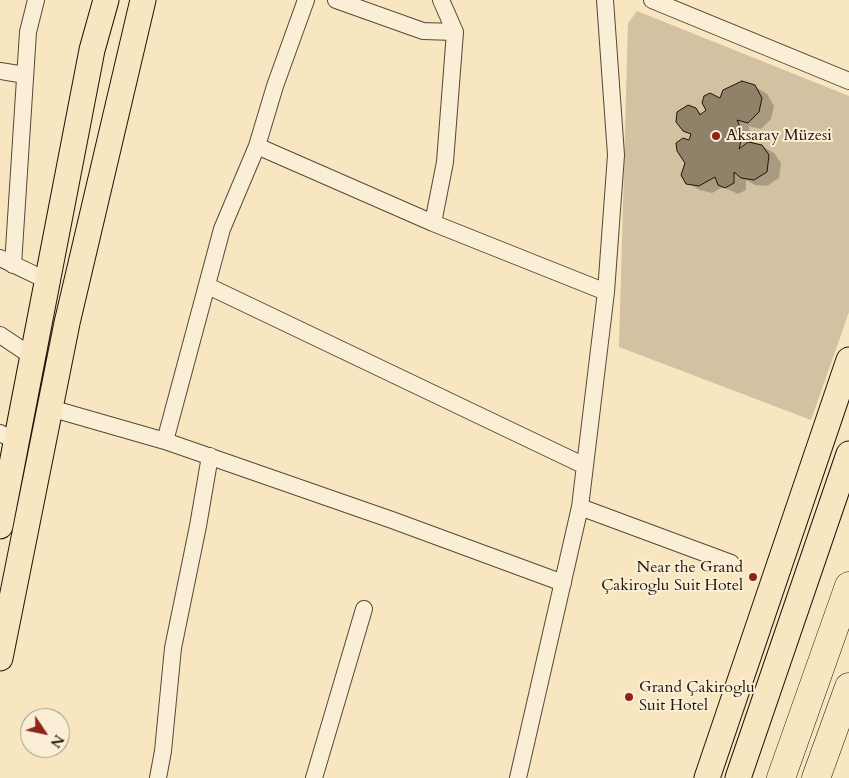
<!DOCTYPE html>
<html>
<head>
<meta charset="utf-8">
<style>
	body { margin:0 }
	#map { position:relative; width:849px; height:778px; overflow:hidden; background:#f7e6c0; font-family:Cardo,serif }
	canvas { display:block }
	.north { position:absolute; left:20px; top:708px; width:50px; height:50px; box-sizing:border-box; background:#faefd6; border:1px solid #a39784; border-radius:50%; rotate:124deg; font-size:14px; font-weight:700; line-height:20px; text-align:center; color:#211409 }
	.north::after { content:''; display:block; margin:auto; width:18px; height:22px; background:#8f2418; clip-path:polygon(50% 0,100% 100%,50% 72%,0 100%) }
</style>
</head>
<body>
<div id="map">
<canvas width="849" height="778"></canvas>
<div class="north">N</div>
</div>
<script>
const c = document.querySelector('canvas').getContext('2d');
c.lineJoin = 'round';
function fillPath(path, color) {
  c.fillStyle = color;
  c.fill(path, 'evenodd');
}
function shape(rows) {
  const path = new Path2D();
  for (const r of rows) {
    path.moveTo(r[0], r[1]);
    for (let i = 2; i < r.length; i += 2) path.lineTo(r[i], r[i + 1]);
  }
  return path;
}
function stroke(path, color, width, dash) {
  c.strokeStyle = color;
  c.lineWidth = width;
  c.lineCap = dash ? 'butt' : 'round';
  c.setLineDash(dash || []);
  c.stroke(path);
}
function write(font, color, halo, rows, align = 'center') {
  c.font = font + ' Cardo,serif';
  c.lineWidth = 4;
  c.setLineDash([]);
  c.textBaseline = 'middle';
  c.strokeStyle = halo;
  c.fillStyle = color;
  for (const [text, x, y, turn = 0] of rows) {
    c.save();
    c.translate(x, y);
    c.rotate((+turn || 0) * Math.PI / 180);
    c.textAlign = isNaN(turn) ? turn : align;
    if (halo) c.strokeText(text, 0, 0);
    c.fillText(text, 0, 0);
    c.restore();
  }
}
const green = shape([
	[637,11,849,96,849,312,811,420,619,347,628,23]
]);
const shadow = shape([
	[754,86,767,94,774,106,771,119,761,129,748,126,755,140,754,145,762,146,774,153,781,163,779,178,767,186,755,185,746,180,746,190,738,194,723,187,712,193,700,190,687,183,686,163,692,135,684,130,695,109,703,114,721,100]
]);
const building = shape([
	[742,81,755,85,762,98,759,112,748,123,737,120,743,133,739,149,748,142,762,145,769,155,767,172,754,180,741,178,734,172,734,183,725,188,718,185,715,177,699,186,686,184,681,175,685,163,677,151,676,143,683,138,689,140,691,134,683,131,676,122,677,112,688,105,696,108,700,115,706,110,702,103,704,96,710,93,720,98,723,90,742,81]
]);
const street = shape([
	[336,0,423,31,455,32],
	[652,0,849,81],
	[0,71,25,75],
	[257,146,433,223,606,292],
	[433,223,445,162,455,32,441,0],
	[0,258,48,281],
	[13,265,28,32,36,0],
	[208,286,585,466],
	[0,335,33,357],
	[50,408,165,441,392,520,563,583],
	[0,433,17,442],
	[165,441,222,229,257,146,275,86,306,0],
	[580,507,731,563],
	[158,778,163,751,173,648,198,526,210,456],
	[314,778,364,609],
	[518,778,580,507,606,292,616,155,605,0]
]);
const primary = shape([
	[0,526,92,50,106,0],
	[0,658,67,323,143,0],
	[707,778,849,360],
	[738,778,849,454]
]);
const highway = shape([
	[781,778,849,586],
	[816,778,849,687]
]);
const markers = [
	[716,136,5,"#8f2418"],
	[753,577,5,"#8f2418"],
	[629,697,5,"#8f2418"]
];
const poiNames = [
	["Aksaray Müzesi",726,136],
	["Near the Grand",743,568,"right"],
	["Çakiroglu Suit Hotel",743,586,"right"],
	["Grand Çakiroglu",639,688],
	["Suit Hotel",639,706]
];
fillPath(green, '#d3c2a1');
fillPath(shadow, '#0003');
fillPath(building, '#908168');
stroke(building, '#211409', 1);
stroke(street, '#564837', 18);
stroke(primary, '#211409', 27);
stroke(highway, '#211409', 29);
stroke(street, '#faefd6', 16);
stroke(primary, '#f7e6c0', 25);
stroke(highway, '#f7e6c0', 28);
for (const [x, y, r, color] of markers) {
  const dot = new Path2D();
  dot.arc(x, y, r, 0, 2 * Math.PI);
  c.fillStyle = color;
  c.fill(dot);
  stroke(dot, '#faefd6', 2);
}
write('16px', '#211409', '#faefd6', poiNames, 'left');
</script>
</body>
</html>
